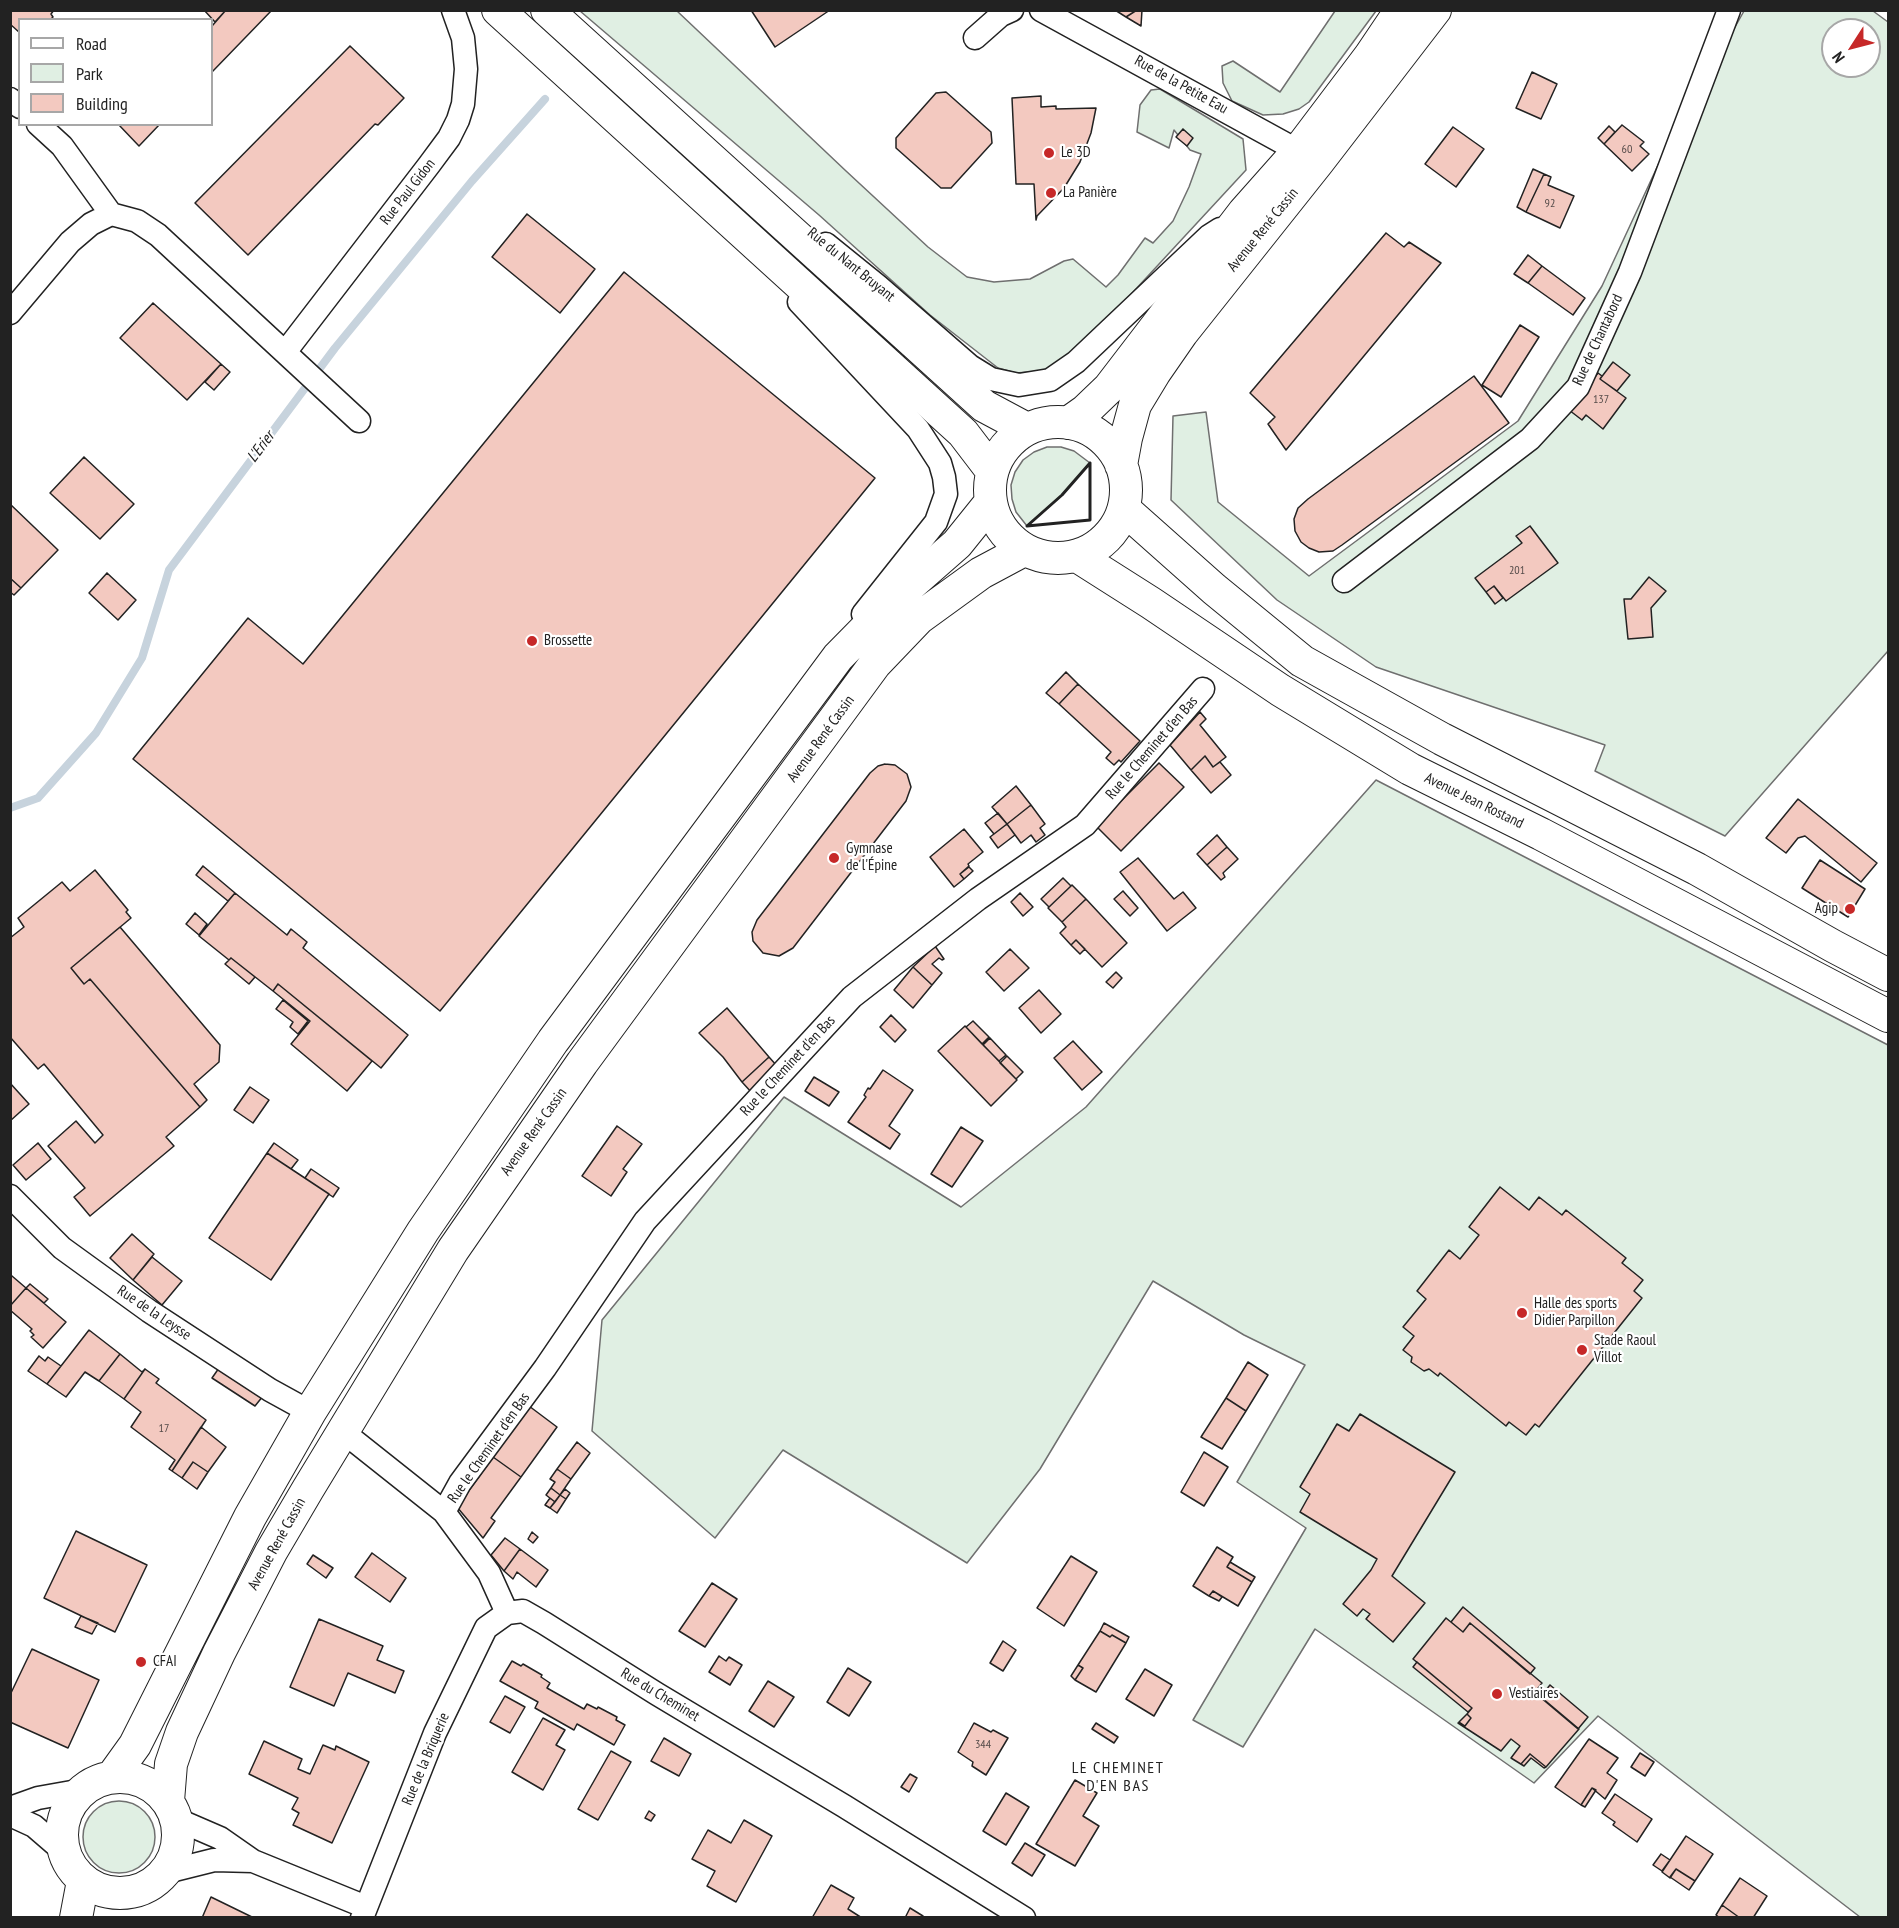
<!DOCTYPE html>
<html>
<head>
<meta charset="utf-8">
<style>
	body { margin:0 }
	#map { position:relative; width:1899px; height:1928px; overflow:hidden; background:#fff; font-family:"PT Sans Narrow",sans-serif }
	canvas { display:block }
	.frame { position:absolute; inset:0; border:12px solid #222; pointer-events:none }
	.legend { position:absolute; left:18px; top:18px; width:195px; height:108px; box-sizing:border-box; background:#fff; border:2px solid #a7a7a7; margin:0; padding:8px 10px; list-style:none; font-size:18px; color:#222 }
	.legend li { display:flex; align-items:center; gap:12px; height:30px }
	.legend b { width:30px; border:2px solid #a7a7a7 }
	.north { position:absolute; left:1821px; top:18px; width:60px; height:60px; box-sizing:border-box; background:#fff; border:2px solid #a7a7a7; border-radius:50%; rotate:234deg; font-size:16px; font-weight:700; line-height:24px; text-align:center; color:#222 }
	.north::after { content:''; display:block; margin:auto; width:21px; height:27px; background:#c62828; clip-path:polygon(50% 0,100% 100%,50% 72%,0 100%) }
</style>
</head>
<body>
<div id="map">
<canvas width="1899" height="1928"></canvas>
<div class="frame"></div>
<ul class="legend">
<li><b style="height:8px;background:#fff"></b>Road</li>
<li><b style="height:16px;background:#e0efe3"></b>Park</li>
<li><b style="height:16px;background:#f3c9c0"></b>Building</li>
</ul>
<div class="north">N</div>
</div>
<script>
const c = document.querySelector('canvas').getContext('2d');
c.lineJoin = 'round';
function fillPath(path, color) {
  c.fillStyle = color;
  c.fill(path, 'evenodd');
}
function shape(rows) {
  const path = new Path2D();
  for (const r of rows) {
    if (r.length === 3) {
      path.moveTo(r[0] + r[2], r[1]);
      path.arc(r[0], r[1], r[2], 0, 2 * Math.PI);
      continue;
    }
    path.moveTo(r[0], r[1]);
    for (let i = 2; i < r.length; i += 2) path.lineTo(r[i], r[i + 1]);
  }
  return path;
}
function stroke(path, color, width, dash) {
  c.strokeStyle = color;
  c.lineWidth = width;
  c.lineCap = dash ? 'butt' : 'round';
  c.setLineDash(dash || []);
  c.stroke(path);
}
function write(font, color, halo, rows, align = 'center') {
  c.font = font + ' "PT Sans Narrow",sans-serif';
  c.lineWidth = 4.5;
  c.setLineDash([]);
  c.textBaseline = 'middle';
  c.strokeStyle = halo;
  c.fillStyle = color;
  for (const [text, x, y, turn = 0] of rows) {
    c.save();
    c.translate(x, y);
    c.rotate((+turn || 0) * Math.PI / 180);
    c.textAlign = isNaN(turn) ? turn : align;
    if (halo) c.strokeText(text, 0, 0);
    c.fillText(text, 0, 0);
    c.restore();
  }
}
const green = shape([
	[580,11,677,11,846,171,928,247,967,277,994,282,1030,279,1064,261,1073,259,1106,287,1118,275,1145,238,1153,243,1173,221,1189,187,1201,154,1190,150,1174,130,1169,148,1137,132,1140,105,1151,90,1160,89,1243,139,1246,170,1110,317,1062,363,1041,371,1016,373,998,368,930,315,819,215,580,11],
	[1335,11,1376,11,1309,102,1299,109,1283,114,1263,115,1232,101,1223,83,1222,66,1233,61,1280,92,1335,11],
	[1744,11,1873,11,1888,22,1888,651,1725,836,1595,771,1605,745,1376,667,1277,600,1171,500,1173,416,1206,412,1218,502,1309,576,1518,421,1602,286,1659,163,1744,11],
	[1833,30,1869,30,1869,66,1833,66,1833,30],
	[1047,447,1061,447,1074,451,1090,463,1062,495,1027,526,1016,512,1012,499,1011,485,1015,472,1023,460,1034,452,1047,447],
	[1376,780,1888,1045,1888,1917,1860,1917,1598,1716,1534,1783,1315,1629,1243,1747,1193,1720,1306,1528,1237,1482,1305,1365,1244,1335,1153,1281,1040,1469,967,1563,783,1450,715,1538,592,1431,602,1320,784,1097,961,1207,1086,1107,1376,780],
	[119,1837,36]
]);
const stream = shape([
	[10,808,38,798,96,733,142,658,169,570,335,348,472,181,545,99]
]);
const building = shape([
	[10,10,54,10,51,14,53,17,50,20,20,20,20,33,10,24,10,10],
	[204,10,226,10,215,22,204,10],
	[226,10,272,10,212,72,212,26,226,10],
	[751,10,830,10,775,47,751,10],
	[1115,10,1137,10,1126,17,1115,10],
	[1137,10,1142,10,1141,26,1126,17,1137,10],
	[350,46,404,98,378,125,375,124,248,255,195,203,350,46],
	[1532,72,1557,84,1541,119,1516,108,1532,72],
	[946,92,991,132,992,143,951,188,941,188,896,148,896,138,936,93,946,92],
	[1041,96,1041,107,1056,106,1056,109,1096,108,1091,133,1080,162,1064,188,1037,216,1036,220,1034,184,1016,184,1012,98,1041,96],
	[118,124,160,124,139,146,118,124],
	[1622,125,1644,142,1640,146,1649,154,1632,171,1604,144,1622,125],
	[1609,126,1615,132,1604,144,1598,138,1609,126],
	[1453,127,1484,149,1456,187,1425,164,1453,127],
	[1183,129,1193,138,1187,146,1176,137,1183,129],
	[1533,169,1544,174,1526,212,1517,207,1533,169],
	[1544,174,1551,177,1548,185,1574,196,1560,228,1526,212,1544,174],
	[527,214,595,269,560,313,492,257,527,214],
	[1386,233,1404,247,1409,242,1441,263,1286,450,1268,424,1275,417,1250,393,1386,233],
	[1528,255,1542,266,1528,283,1514,274,1528,255],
	[1542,266,1585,298,1573,315,1528,283,1542,266],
	[624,272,875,478,440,1011,133,759,248,618,303,664,624,272],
	[153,303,221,364,187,400,120,338,153,303],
	[1520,325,1539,337,1501,397,1482,385,1520,325],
	[1613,362,1630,375,1617,391,1600,379,1613,362],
	[221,364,230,372,214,390,205,382,221,364],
	[1598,373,1602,376,1600,379,1626,398,1603,429,1586,415,1582,420,1569,410,1598,373],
	[1474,376,1509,423,1342,545,1333,551,1319,552,1309,548,1301,542,1295,531,1294,519,1298,508,1308,499,1474,376],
	[84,457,134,504,100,539,50,493,84,457],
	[10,504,58,550,21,588,10,578,10,504],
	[1530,526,1558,563,1506,601,1494,586,1486,592,1475,578,1522,543,1516,536,1530,526],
	[107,573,136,600,118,620,89,593,107,573],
	[1649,577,1666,591,1651,608,1653,637,1628,639,1624,599,1631,599,1649,577],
	[10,578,21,588,14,595,10,592,10,578],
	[1494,586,1503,598,1495,604,1486,592,1494,586],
	[1066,672,1078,684,1059,704,1046,693,1066,672],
	[1078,684,1140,741,1121,762,1119,760,1114,765,1106,758,1111,752,1059,704,1078,684],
	[1200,712,1206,719,1200,725,1226,757,1213,767,1205,756,1191,770,1170,745,1200,712],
	[1205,756,1213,767,1220,762,1231,775,1211,793,1191,770,1205,756],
	[1159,763,1184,787,1121,851,1096,826,1159,763],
	[885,764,895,765,907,774,911,787,906,801,793,948,779,956,763,953,753,941,752,932,757,920,870,773,878,766,885,764],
	[1016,786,1031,805,1007,824,992,807,1016,786],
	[1798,799,1877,863,1861,882,1805,836,1798,838,1786,853,1766,838,1798,799],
	[1031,805,1045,824,1040,828,1045,835,1036,842,1031,835,1021,843,1007,824,1031,805],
	[998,813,1007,824,994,834,985,823,998,813],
	[1007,824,1015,835,998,848,990,837,1007,824],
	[964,829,983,852,968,864,969,866,960,874,964,879,954,887,930,857,964,829],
	[1217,835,1227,847,1207,865,1197,854,1217,835],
	[1227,847,1238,859,1223,873,1225,877,1221,880,1207,865,1227,847],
	[1138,858,1174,899,1183,892,1196,908,1167,931,1120,872,1138,858],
	[1820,860,1865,889,1848,917,1802,888,1820,860],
	[203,866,235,893,228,901,196,875,203,866],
	[969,867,973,871,964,879,960,874,969,867],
	[95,870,128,910,126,912,131,918,71,968,84,984,90,979,200,1107,166,1137,174,1146,90,1216,74,1197,85,1188,48,1146,76,1121,95,1143,103,1135,44,1064,38,1069,10,1037,10,938,24,927,18,918,62,882,70,891,95,870],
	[1063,878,1071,886,1049,907,1041,899,1063,878],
	[1072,885,1086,899,1062,922,1048,908,1072,885],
	[1123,891,1138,908,1130,916,1114,899,1123,891],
	[235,893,287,935,291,929,307,942,303,948,408,1035,381,1068,278,984,273,991,231,958,229,960,199,936,235,893],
	[1020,893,1033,907,1023,916,1011,902,1020,893],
	[1086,899,1127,943,1102,967,1076,940,1071,945,1060,933,1066,927,1062,922,1086,899],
	[195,913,207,924,199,935,186,924,195,913],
	[120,927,220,1045,219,1062,194,1084,207,1100,200,1107,90,979,84,984,71,968,120,927],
	[1076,940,1085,949,1080,954,1071,945,1076,940],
	[935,946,944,959,942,960,939,958,932,964,942,973,932,985,913,967,935,946],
	[1010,949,1029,968,1004,991,986,972,1010,949],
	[231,958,255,977,249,984,225,964,231,958],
	[913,967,932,985,913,1008,894,990,913,967],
	[1116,972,1122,978,1113,988,1106,982,1116,972],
	[278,984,372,1061,347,1091,291,1044,310,1021,273,991,278,984],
	[1039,990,1061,1014,1041,1033,1019,1008,1039,990],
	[283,1000,308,1021,298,1034,290,1027,293,1022,276,1009,283,1000],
	[727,1008,769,1057,742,1082,723,1057,699,1033,727,1008],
	[891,1015,906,1030,895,1042,880,1027,891,1015],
	[973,1021,989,1037,982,1044,966,1027,973,1021],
	[965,1026,1017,1080,991,1106,938,1051,965,1026],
	[990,1038,1006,1055,999,1061,983,1045,990,1038],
	[1073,1041,1102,1072,1082,1090,1054,1058,1073,1041],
	[1007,1056,1023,1072,1016,1079,1000,1063,1007,1056],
	[769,1057,777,1066,752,1093,742,1082,769,1057],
	[883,1070,913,1090,889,1126,900,1134,890,1149,848,1122,866,1097,864,1095,868,1088,870,1089,883,1070],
	[814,1077,839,1092,829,1106,805,1091,814,1077],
	[10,1083,29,1104,10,1121,10,1083],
	[250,1087,269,1100,253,1123,234,1110,250,1087],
	[617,1126,642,1144,623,1169,627,1172,611,1196,582,1176,617,1126],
	[961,1127,983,1141,952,1187,931,1174,961,1127],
	[38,1143,51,1159,26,1180,13,1165,38,1143],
	[274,1143,298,1160,291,1169,267,1153,274,1143],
	[267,1153,329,1194,271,1280,209,1238,267,1153],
	[311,1169,339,1188,333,1197,305,1178,311,1169],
	[1500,1187,1529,1210,1539,1197,1562,1215,1566,1210,1626,1258,1622,1263,1643,1280,1634,1291,1642,1298,1539,1427,1535,1424,1526,1435,1509,1422,1506,1426,1440,1373,1438,1376,1429,1369,1424,1371,1411,1362,1412,1357,1403,1350,1414,1336,1403,1327,1426,1299,1417,1291,1449,1250,1460,1259,1479,1235,1469,1227,1500,1187],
	[132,1234,154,1254,133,1280,110,1258,132,1234],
	[152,1257,182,1281,162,1305,133,1280,152,1257],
	[12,1276,26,1288,10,1306,10,1278,12,1276],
	[30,1284,48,1299,44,1303,26,1288,30,1284],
	[26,1288,66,1322,43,1348,31,1337,34,1335,30,1331,32,1329,10,1310,10,1306,26,1288],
	[89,1330,120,1354,99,1381,85,1372,66,1397,47,1384,89,1330],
	[120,1354,142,1372,145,1369,124,1399,99,1381,120,1354],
	[39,1356,45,1361,48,1357,61,1366,47,1384,28,1371,39,1356],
	[1248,1362,1268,1375,1246,1411,1226,1398,1248,1362],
	[219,1368,263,1396,255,1406,212,1378,219,1368],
	[145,1369,159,1379,156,1383,206,1420,172,1471,169,1469,175,1460,131,1427,141,1412,124,1399,145,1369],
	[1226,1398,1246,1411,1222,1449,1201,1437,1226,1398],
	[529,1406,557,1427,521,1477,493,1457,529,1406],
	[1360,1414,1455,1472,1392,1576,1425,1603,1393,1642,1366,1619,1370,1614,1363,1609,1357,1616,1343,1604,1371,1570,1377,1559,1300,1512,1310,1494,1300,1487,1337,1424,1349,1431,1360,1414],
	[201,1427,226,1447,208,1472,193,1462,182,1478,172,1471,201,1427],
	[577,1442,590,1453,571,1479,557,1469,577,1442],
	[1204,1452,1228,1467,1204,1506,1181,1492,1204,1452],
	[493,1457,521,1477,491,1518,495,1521,483,1538,457,1507,493,1457],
	[193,1462,208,1472,197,1489,182,1478,193,1462],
	[557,1469,571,1479,560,1495,551,1488,555,1482,550,1479,557,1469],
	[551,1488,560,1495,555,1502,546,1495,551,1488],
	[565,1489,570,1493,566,1499,560,1495,565,1489],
	[560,1495,566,1499,557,1513,550,1508,560,1495],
	[550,1498,555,1502,550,1508,545,1505,550,1498],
	[76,1531,147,1565,115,1632,44,1598,76,1531],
	[532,1532,538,1537,533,1543,528,1539,532,1532],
	[505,1538,520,1549,504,1571,491,1555,505,1538],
	[1217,1547,1233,1557,1227,1567,1252,1582,1238,1606,1213,1591,1209,1596,1193,1586,1217,1547],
	[520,1549,548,1570,536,1587,517,1572,513,1579,504,1571,520,1549],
	[372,1553,406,1578,390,1602,355,1577,372,1553],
	[313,1555,333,1568,326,1578,307,1564,313,1555],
	[1071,1556,1097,1572,1064,1626,1037,1608,1071,1556],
	[1230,1562,1255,1577,1252,1582,1227,1567,1230,1562],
	[712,1583,737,1599,705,1647,679,1631,712,1583],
	[1213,1591,1222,1597,1219,1601,1209,1596,1213,1591],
	[1463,1607,1535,1668,1530,1674,1470,1623,1463,1632,1451,1622,1463,1607],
	[81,1616,98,1623,92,1634,75,1627,81,1616],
	[1446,1618,1463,1632,1470,1623,1542,1683,1535,1692,1579,1729,1546,1767,1530,1754,1521,1764,1524,1766,1511,1758,1520,1746,1511,1739,1501,1751,1458,1723,1465,1726,1471,1718,1467,1714,1472,1708,1413,1659,1446,1618],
	[319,1619,383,1646,377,1660,404,1671,395,1693,348,1673,334,1706,290,1687,319,1619],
	[1104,1623,1129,1637,1126,1643,1112,1635,1110,1637,1100,1631,1104,1623],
	[1100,1631,1110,1637,1112,1635,1126,1643,1096,1692,1075,1680,1083,1668,1078,1665,1100,1631],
	[1003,1641,1016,1650,1003,1671,990,1663,1003,1641],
	[32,1649,99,1680,68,1748,10,1722,10,1695,32,1649],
	[719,1656,726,1661,729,1657,742,1665,730,1685,709,1672,719,1656],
	[512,1661,521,1666,523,1664,542,1675,541,1677,550,1683,547,1688,584,1709,587,1704,597,1709,598,1707,617,1717,616,1720,625,1725,614,1745,577,1724,574,1730,535,1708,538,1702,500,1681,512,1661],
	[1417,1662,1472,1708,1468,1712,1413,1667,1417,1662],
	[1078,1665,1083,1668,1075,1680,1071,1676,1078,1665],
	[848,1668,871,1682,849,1716,827,1702,848,1668],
	[1145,1669,1172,1685,1154,1716,1126,1699,1145,1669],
	[768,1681,794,1697,774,1727,749,1711,768,1681],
	[1550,1685,1588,1717,1578,1729,1540,1697,1550,1685],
	[505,1696,525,1707,510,1733,490,1722,505,1696],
	[1467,1714,1471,1718,1465,1726,1459,1722,1467,1714],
	[543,1718,565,1730,556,1745,565,1750,543,1790,512,1772,543,1718],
	[974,1723,991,1732,993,1730,1008,1738,986,1775,972,1766,973,1762,958,1752,974,1723],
	[1096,1723,1118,1737,1114,1743,1092,1729,1096,1723],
	[664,1738,691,1754,679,1776,651,1761,664,1738],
	[1589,1739,1618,1758,1607,1773,1617,1780,1605,1799,1592,1788,1581,1805,1555,1787,1589,1739],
	[264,1741,302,1759,298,1769,310,1774,323,1745,335,1750,336,1746,369,1762,332,1843,293,1825,299,1813,292,1809,298,1798,249,1774,264,1741],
	[611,1751,631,1762,598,1820,578,1809,611,1751],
	[1640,1753,1654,1762,1645,1776,1631,1767,1640,1753],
	[1530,1754,1546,1767,1544,1768,1531,1758,1524,1766,1521,1764,1530,1754],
	[910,1774,917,1778,909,1792,901,1787,910,1774],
	[1075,1780,1097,1793,1083,1816,1099,1826,1075,1866,1036,1844,1075,1780],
	[1592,1788,1596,1790,1585,1807,1581,1805,1592,1788],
	[1006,1793,1029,1807,1006,1845,983,1831,1006,1793],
	[1615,1794,1652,1819,1637,1842,1613,1825,1615,1822,1602,1813,1615,1794],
	[649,1811,655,1815,651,1821,645,1818,649,1811],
	[744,1820,772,1836,736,1902,707,1886,715,1871,692,1859,708,1830,731,1843,744,1820],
	[1686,1836,1713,1854,1695,1881,1676,1869,1670,1878,1662,1872,1686,1836],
	[1025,1843,1045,1855,1032,1876,1012,1863,1025,1843],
	[1661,1854,1670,1860,1662,1871,1653,1865,1661,1854],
	[1676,1869,1695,1881,1689,1890,1670,1877,1676,1869],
	[1740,1878,1767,1896,1753,1918,1740,1918,1722,1905,1740,1878],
	[831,1885,854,1898,848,1909,862,1918,812,1918,831,1885],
	[211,1897,254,1918,202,1918,211,1897],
	[1722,1905,1740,1918,1720,1918,1716,1915,1722,1905],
	[910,1908,923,1916,922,1918,905,1918,910,1908]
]);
const street = shape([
	[1041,10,1311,158],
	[975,38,1001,15,1012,10],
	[10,99,20,107],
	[38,124,62,146,111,214],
	[826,244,878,286,970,366,991,379,1019,385,1050,380,1076,362,1209,236,1220,229],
	[799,302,918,429,940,463,944,477,946,494,936,522,863,614],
	[10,313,70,242,91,224,111,214,137,221,158,235,359,421],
	[286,351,429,165,449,138,458,120,463,104,466,69,463,38,453,10],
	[1344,581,1530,439,1578,387,1630,272,1729,10],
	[10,1196,62,1248,149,1311,270,1390,310,1412],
	[342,1431,444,1512,489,1573,507,1613,523,1611,544,1623,657,1694,844,1806,1024,1918],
	[444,1512,460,1483,545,1368,645,1221,852,997,978,899,1085,825,1203,689],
	[10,1808,38,1798,83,1790],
	[10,1815,34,1826,63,1851],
	[176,1819,220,1838,253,1861,366,1907],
	[166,1872,214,1860,253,1861],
	[362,1918,435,1733,486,1628,507,1613]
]);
const secondary = shape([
	[498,10,963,433,992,471],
	[547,10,984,406,1027,429],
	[1058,490,68],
	[1068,423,1085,411,1109,388,1244,212,1299,150,1370,56,1401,10],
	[1121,465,1126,438,1135,405,1155,372,1182,333,1318,162,1435,10],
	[1124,509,1214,589,1302,661,1442,739,1697,869,1833,946,1888,975],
	[1077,556,1151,603,1280,690,1410,769,1541,834,1888,1016],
	[120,1835,58],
	[112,1777,135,1745,250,1517,310,1412,423,1231,553,1041,838,657,900,594,957,544,990,503],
	[168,1801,171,1764,182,1732,219,1653,271,1552,308,1489,453,1250,582,1063,875,664,919,618,981,573,1024,550],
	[76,1918,83,1881]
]);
const wall = shape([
	[1090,463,1090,520,1027,526,1062,495,1090,463]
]);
const markers = [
	[1049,153,6,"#c62828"],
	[1051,193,6,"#c62828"],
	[532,641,6,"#c62828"],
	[834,858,6,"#c62828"],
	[1850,909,6,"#c62828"],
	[1522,1313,6,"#c62828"],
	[1582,1350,6,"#c62828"],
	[141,1662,6,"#c62828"],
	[1497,1694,6,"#c62828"]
];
const numberNames = [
	["60",1627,150],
	["92",1550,204],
	["137",1601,400],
	["201",1517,571],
	["17",164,1429],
	["344",983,1745]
];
const streetNames = [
	["Rue de la Petite Eau",1181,85,29],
	["Rue Paul Gidon",408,192,-52],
	["Avenue René Cassin",1263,230,-51],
	["Rue du Nant Bruyant",851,265,39],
	["Rue de Chantabord",1598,340,-65],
	["Avenue René Cassin",821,739,-54],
	["Rue le Cheminet d'en Bas",1152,748,-49],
	["Avenue Jean Rostand",1474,801,26],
	["Rue le Cheminet d'en Bas",788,1066,-47],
	["Avenue René Cassin",534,1132,-55],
	["Rue de la Leysse",154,1313,34],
	["Rue le Cheminet d'en Bas",489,1448,-55],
	["Avenue René Cassin",277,1544,-61],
	["Rue du Cheminet",660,1695,31],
	["Rue de la Briquerie",426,1759,-67]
];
const poiNames = [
	["Le 3D",1061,153],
	["La Panière",1063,193],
	["Brossette",544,641],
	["Gymnase",846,849],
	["de l'Épine",846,866],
	["Agip",1838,909,"right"],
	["Halle des sports",1534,1304],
	["Didier Parpillon",1534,1321],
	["Stade Raoul",1594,1341],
	["Villot",1594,1358],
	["CFAI",153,1662],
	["Vestiaires",1509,1694]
];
const waterNames = [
	["L'Erier",261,447,-53]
];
const neighbourhoodNames = [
	["LE CHEMINET",1118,1768],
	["D'EN BAS",1118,1786]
];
fillPath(green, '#e0efe3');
stroke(green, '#6f6f6f', 1.5);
stroke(stream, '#c7d3dd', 8);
fillPath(building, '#f3c9c0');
stroke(building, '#222', 1.5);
stroke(street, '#222', 25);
stroke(secondary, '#222', 34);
stroke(street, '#fff', 22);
stroke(secondary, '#fff', 32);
stroke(wall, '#222', 3);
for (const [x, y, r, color] of markers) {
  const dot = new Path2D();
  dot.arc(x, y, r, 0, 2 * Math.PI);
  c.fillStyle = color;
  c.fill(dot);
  stroke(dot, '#fff', 2);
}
write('12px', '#564c4a', null, numberNames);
write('15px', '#222', '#fff', streetNames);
write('15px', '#222', '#fff', poiNames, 'left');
write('italic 16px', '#222', '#fff', waterNames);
c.letterSpacing = '1.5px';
write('16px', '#222', '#fff', neighbourhoodNames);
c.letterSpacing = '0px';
</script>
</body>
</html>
